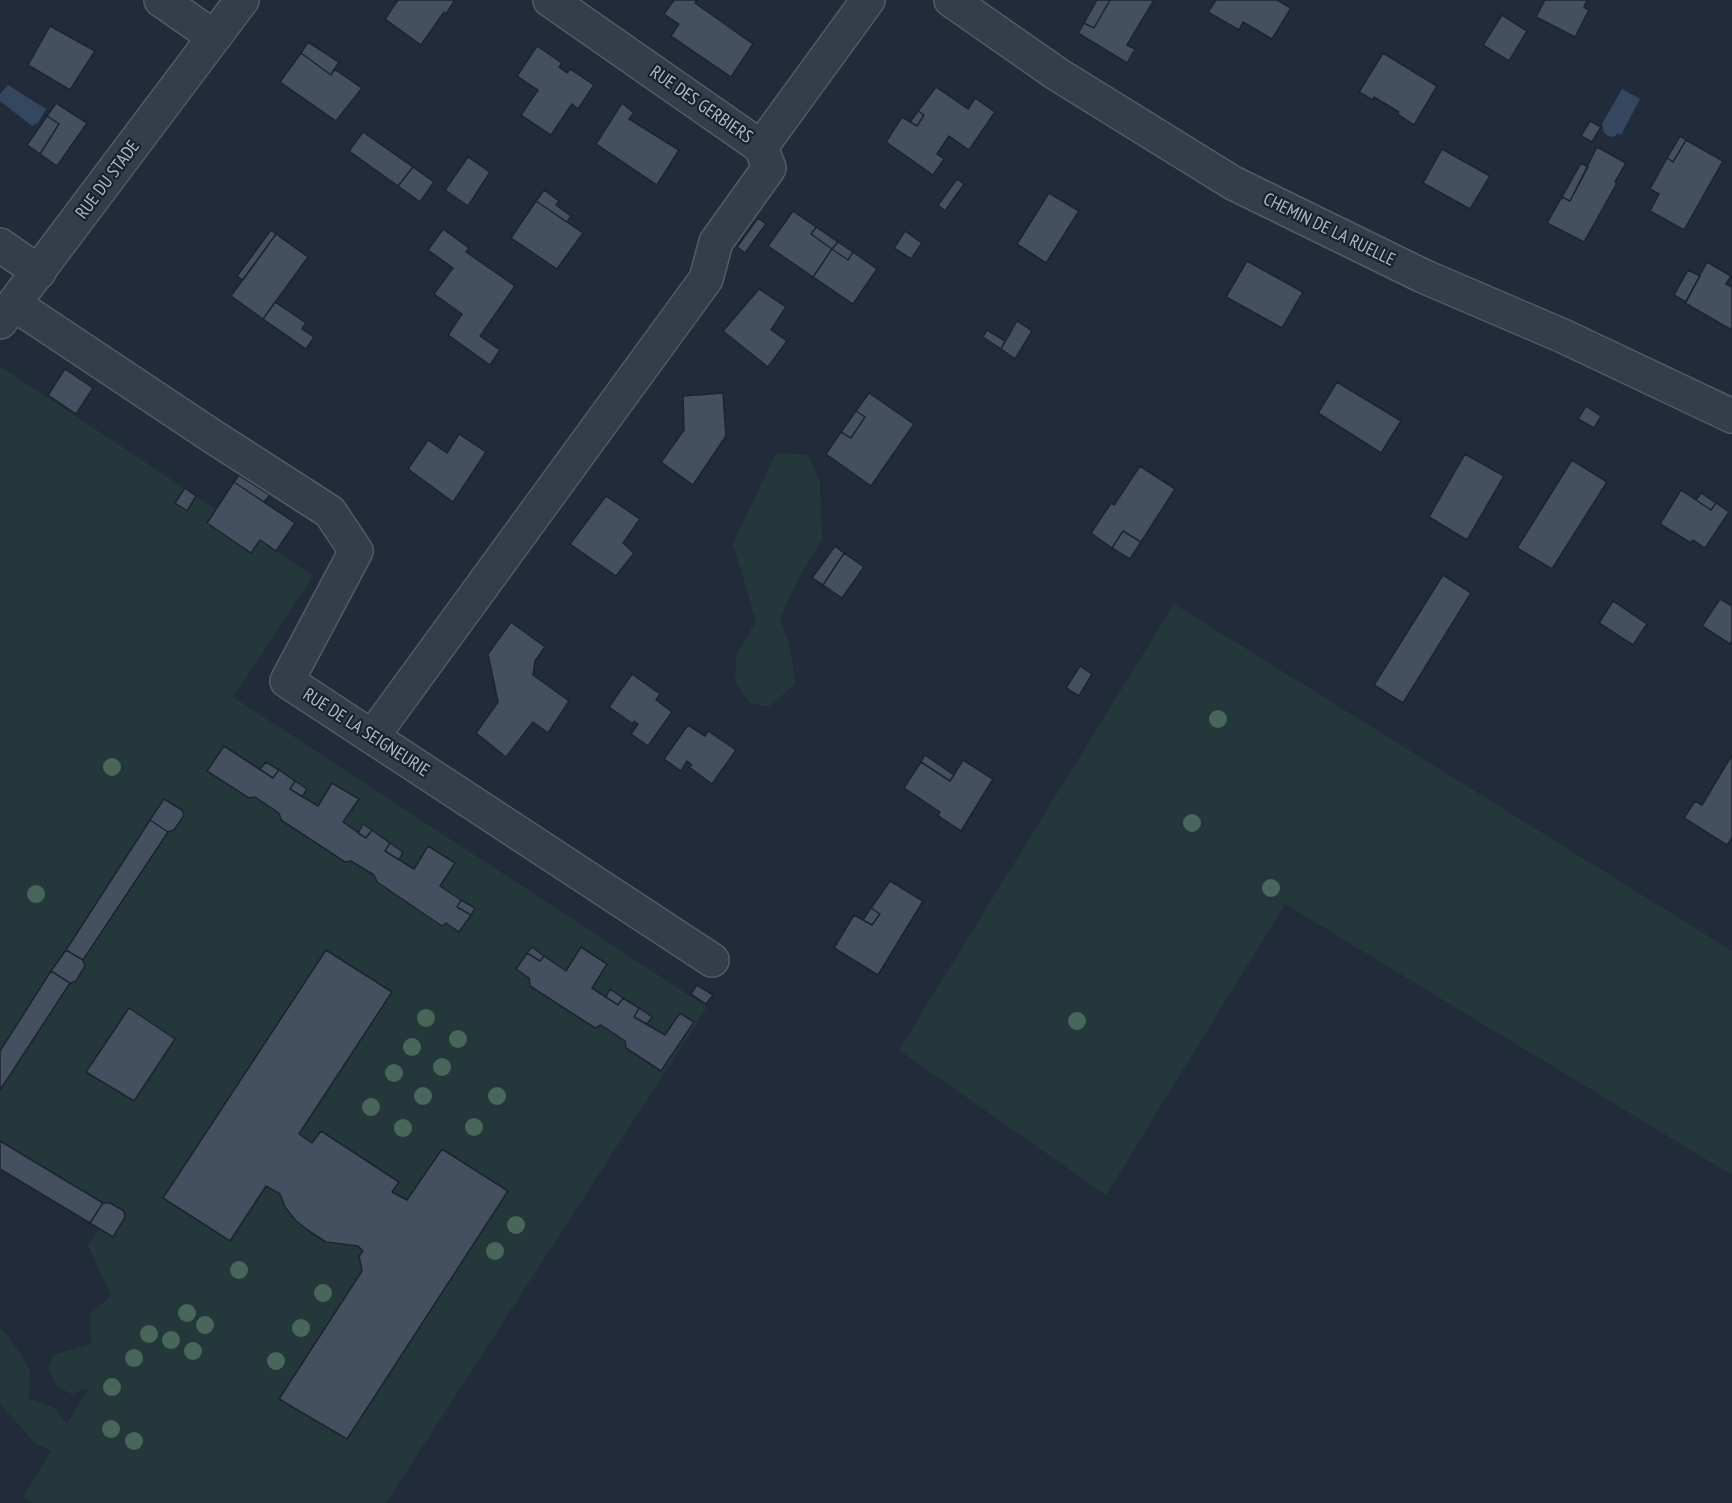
<!DOCTYPE html>
<html>
<head>
<meta charset="utf-8">
<style>
	body { margin:0 }
	canvas { display:block; background:#212b39 }
</style>
</head>
<body>
<canvas width="1732" height="1503"></canvas>
<script>
const c = document.querySelector('canvas').getContext('2d');
c.lineJoin = 'round';
function fillPath(path, color) {
  c.fillStyle = color;
  c.fill(path, 'evenodd');
}
function shape(rows) {
  const path = new Path2D();
  for (const r of rows) {
    path.moveTo(r[0], r[1]);
    for (let i = 2; i < r.length; i += 2) path.lineTo(r[i], r[i + 1]);
  }
  return path;
}
function stroke(path, color, width, dash) {
  c.strokeStyle = color;
  c.lineWidth = width;
  c.lineCap = dash ? 'butt' : 'round';
  c.setLineDash(dash || []);
  c.stroke(path);
}
function write(font, color, halo, rows, align = 'center') {
  c.font = font + ' "PT Sans Narrow",sans-serif';
  c.lineWidth = 4.5;
  c.setLineDash([]);
  c.textBaseline = 'middle';
  c.strokeStyle = halo;
  c.fillStyle = color;
  for (const [text, x, y, turn = 0] of rows) {
    c.save();
    c.translate(x, y);
    c.rotate((+turn || 0) * Math.PI / 180);
    c.textAlign = isNaN(turn) ? turn : align;
    if (halo) c.strokeText(text, 0, 0);
    c.fillText(text, 0, 0);
    c.restore();
  }
}
const green = shape([
	[0,366,196,496,313,576,233,697,707,1007,386,1503,32,1503,23,1497,51,1451,35,1443,0,1404,0,1328,7,1334,30,1369,29,1399,53,1407,67,1424,89,1388,72,1394,58,1387,48,1368,53,1355,91,1344,90,1314,111,1296,88,1245,100,1229,116,1238,0,1169],
	[776,453,808,455,820,483,822,539,794,587,780,618,789,644,796,683,769,707,750,703,735,682,736,656,756,621,733,544],
	[1174,604,1732,951,1732,1175,1285,904,1106,1195,899,1050]
]);
const water = shape([
	[8,85,46,109,38,123,32,126,0,101,0,94],
	[1622,89,1640,99,1621,135,1618,133,1614,137,1608,136,1604,132,1602,124]
]);
const building = shape([
	[398,0,455,0,446,14,444,12,421,45,385,19,398,0],
	[674,0,697,0,695,3,753,44,731,77,671,36,679,24,664,14,674,0],
	[1097,0,1110,0,1094,28,1084,23,1097,0],
	[1110,0,1154,0,1127,45,1135,49,1127,63,1078,33,1084,23,1094,28,1110,0],
	[1216,0,1277,0,1291,8,1272,39,1243,22,1239,30,1208,12,1216,0],
	[1545,0,1587,0,1584,7,1589,10,1575,37,1536,17,1545,0],
	[1502,15,1527,31,1509,61,1483,45,1502,15],
	[50,26,95,51,70,90,28,65,50,26],
	[308,42,339,62,331,75,301,53,308,42],
	[537,46,562,63,559,67,567,73,570,69,594,85,578,109,572,104,551,135,521,115,538,90,517,76,537,46],
	[301,53,331,75,334,69,362,88,336,121,280,82,301,53],
	[1383,53,1437,86,1414,125,1397,114,1399,112,1374,97,1373,100,1359,92,1383,53],
	[936,87,968,109,975,98,995,112,969,150,949,136,937,154,944,159,933,175,886,142,902,117,917,126,924,115,918,111,936,87],
	[56,103,87,123,57,166,40,154,59,124,47,116,56,103],
	[622,103,634,113,629,119,679,150,657,185,596,144,622,103],
	[918,111,924,115,917,126,910,122,918,111],
	[47,116,59,124,40,154,27,145,47,116],
	[1590,121,1601,127,1592,142,1581,136,1590,121],
	[363,132,413,167,398,186,349,151,363,132],
	[1680,136,1686,140,1673,162,1667,158,1680,136],
	[1686,140,1723,161,1684,230,1650,211,1659,194,1650,189,1667,158,1673,162,1686,140],
	[1597,147,1626,163,1615,182,1617,183,1584,242,1547,223,1562,197,1570,201,1597,147],
	[1442,149,1490,176,1470,209,1423,183,1442,149],
	[468,157,490,172,468,206,445,190,468,157],
	[1581,163,1588,167,1570,201,1562,197,1581,163],
	[413,167,434,182,420,202,398,186,413,167],
	[957,179,964,184,945,211,938,205,957,179],
	[544,190,559,201,556,205,571,216,567,222,536,201,544,190],
	[1049,193,1079,211,1046,263,1017,244,1049,193],
	[536,201,583,233,557,269,511,238,536,201],
	[793,211,816,227,811,234,832,249,813,277,768,246,793,211],
	[758,218,766,224,745,253,737,247,758,218],
	[816,227,838,242,832,249,811,234,816,227],
	[443,229,469,248,466,252,515,286,480,336,500,350,490,365,448,335,462,314,434,294,453,268,428,250,443,229],
	[271,230,276,234,243,280,237,276,271,230],
	[905,231,922,243,911,259,894,248,905,231],
	[276,234,308,257,263,319,231,296,276,234],
	[838,242,853,252,848,260,832,249,838,242],
	[832,249,848,260,853,252,877,269,853,304,813,277,832,249],
	[1247,261,1303,292,1282,328,1226,297,1247,261],
	[1707,262,1731,276,1726,284,1732,287,1732,330,1685,303,1707,262],
	[1688,270,1700,276,1686,302,1674,295,1688,270],
	[759,289,786,307,771,330,787,341,768,367,723,331,759,289],
	[275,302,306,323,302,329,314,337,306,349,263,319,275,302],
	[1017,321,1032,331,1015,359,1001,349,1017,321],
	[987,330,1005,341,1001,349,983,337,987,330],
	[65,369,93,388,76,414,48,395,65,369],
	[1337,382,1401,421,1381,453,1318,413,1337,382],
	[723,393,726,436,693,485,661,462,684,430,683,396,723,393],
	[869,393,914,424,871,486,826,454,841,432,851,438,865,417,856,411,869,393],
	[1586,406,1601,416,1594,428,1578,419,1586,406],
	[856,411,865,417,851,438,841,432,856,411],
	[459,434,486,452,453,502,408,469,428,440,447,453,459,434],
	[1465,454,1504,476,1467,540,1429,517,1465,454],
	[1572,460,1607,482,1552,569,1517,548,1572,460],
	[1140,466,1175,489,1141,542,1123,531,1112,548,1091,533,1111,503,1114,505,1140,466],
	[239,475,270,495,264,502,234,482,239,475],
	[234,482,295,523,276,551,260,540,251,553,207,523,234,482],
	[185,488,196,496,187,511,175,503,185,488],
	[1681,490,1711,510,1716,503,1729,512,1705,548,1693,540,1691,543,1660,524,1681,490],
	[1701,493,1716,503,1711,510,1696,500,1701,493],
	[606,496,640,519,623,543,634,553,616,576,570,544,606,496],
	[1123,531,1141,542,1130,559,1112,548,1123,531],
	[835,546,844,553,823,585,812,578,835,546],
	[844,553,864,567,842,598,823,585,844,553],
	[1443,575,1471,593,1403,703,1374,685,1443,575],
	[1720,599,1732,606,1732,641,1730,644,1702,626,1720,599],
	[1613,601,1647,624,1633,645,1599,623,1613,601],
	[511,622,545,647,535,661,533,675,569,701,548,733,533,722,506,757,476,733,498,702,488,654,511,622],
	[1080,666,1092,674,1079,696,1066,688,1080,666],
	[632,674,660,694,656,700,672,712,648,746,631,734,638,724,634,721,633,724,609,707,632,674],
	[688,725,705,736,708,731,736,750,712,784,689,767,692,765,687,761,681,771,664,759,688,725],
	[224,746,273,778,279,770,295,781,290,789,318,806,332,783,359,799,343,822,366,838,372,830,390,843,385,851,414,869,428,846,455,863,440,886,461,900,457,907,471,915,459,932,446,923,442,926,377,882,374,875,351,861,345,862,281,820,279,813,255,797,249,798,207,771,224,746],
	[925,755,954,775,950,781,921,762,925,755],
	[1732,755,1732,838,1727,845,1684,818,1695,801,1702,805,1732,755],
	[963,760,993,779,961,831,938,816,940,812,904,788,921,762,950,781,963,760],
	[266,762,279,770,273,778,260,769,266,762],
	[295,781,307,789,302,797,290,789,295,781],
	[164,799,182,810,184,815,174,830,168,832,150,820,164,799],
	[150,820,168,832,83,960,66,950,150,820],
	[363,824,372,830,366,838,358,833,363,824],
	[390,843,403,852,399,860,385,851,390,843],
	[890,881,923,901,878,975,834,948,854,915,872,925,880,914,871,908,890,881],
	[461,900,475,908,471,915,457,907,461,900],
	[871,908,880,914,872,925,863,920,871,908],
	[532,947,544,956,540,961,527,953,532,947],
	[581,947,607,964,592,988,618,1005,623,998,639,1008,634,1017,665,1035,680,1013,694,1022,661,1071,626,1048,625,1041,601,1025,595,1028,530,986,529,978,516,969,527,953,540,961,544,956,566,971,581,947],
	[66,950,83,960,85,966,76,981,70,983,51,971,66,950],
	[326,950,392,992,299,1134,312,1143,321,1131,399,1182,392,1192,407,1200,442,1149,508,1191,347,1439,279,1399,362,1271,359,1256,363,1251,358,1246,326,1242,312,1233,296,1221,285,1207,280,1194,266,1186,230,1241,163,1198,326,950],
	[51,971,70,983,0,1090,0,1051,51,971],
	[697,985,713,995,706,1004,691,994,697,985],
	[610,989,623,998,618,1005,606,997,610,989],
	[129,1008,175,1039,134,1101,86,1072,129,1008],
	[639,1008,652,1017,647,1024,634,1017,639,1008],
	[0,1141,103,1203,90,1223,0,1169,0,1141],
	[103,1203,110,1203,124,1211,125,1217,113,1237,90,1223,103,1203]
]);
const minor = shape([
	[161,0,214,37],
	[550,0,761,147,868,0],
	[951,0,1057,74,1233,183,1423,276,1563,336,1732,416],
	[0,245,39,272],
	[14,304,209,434,330,512,356,551,287,681,712,960],
	[372,737,706,279,716,242,769,168,761,147]
]);
const tertiary = shape([
	[0,322,242,0]
]);
const trees = [
	[1218,719],
	[112,767],
	[1192,823],
	[1271,888],
	[36,894],
	[426,1018],
	[1077,1021],
	[458,1039],
	[412,1047],
	[442,1067],
	[394,1073],
	[423,1096],
	[497,1096],
	[371,1107],
	[474,1127],
	[403,1128],
	[516,1225],
	[495,1251],
	[239,1270],
	[323,1293],
	[187,1313],
	[205,1325],
	[301,1328],
	[149,1334],
	[171,1340],
	[193,1351],
	[134,1358],
	[276,1361],
	[112,1387],
	[111,1429],
	[134,1441]
];
const streetNames = [
	["RUE DES GERBIERS",701,105,35],
	["RUE DU STADE",108,180,-53],
	["CHEMIN DE LA RUELLE",1329,230,26],
	["RUE DE LA SEIGNEURIE",366,733,33]
];
fillPath(green, '#24383b');
fillPath(water, '#354660');
fillPath(building, '#445060');
stroke(building, '#1c2430', 1.5);
stroke(minor, '#535a67', 36);
stroke(tertiary, '#535a67', 36);
stroke(minor, '#353d49', 33);
stroke(tertiary, '#353d49', 33);
c.fillStyle = '#486659';
for (const [x, y] of trees) {
  c.beginPath();
  c.arc(x, y, 9, 0, 2 * Math.PI);
  c.fill();
}
write('18px', '#b0b7c5', '#1a222e', streetNames);
</script>
</body>
</html>
